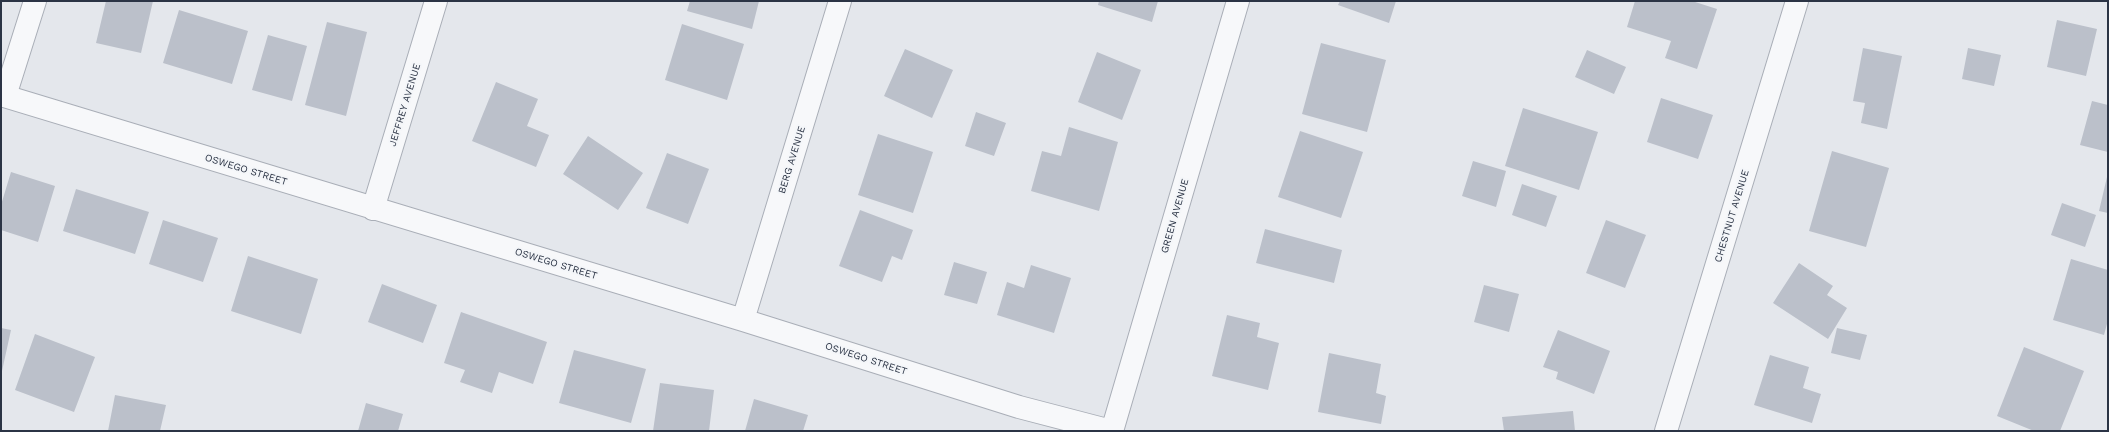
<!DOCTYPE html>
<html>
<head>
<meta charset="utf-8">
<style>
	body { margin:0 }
	#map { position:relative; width:2109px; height:432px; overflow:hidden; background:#e4e7ec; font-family:"Work Sans",sans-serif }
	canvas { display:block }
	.frame { position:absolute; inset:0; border:2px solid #2b3445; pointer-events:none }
</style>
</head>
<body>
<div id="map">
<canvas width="2109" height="432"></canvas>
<div class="frame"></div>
</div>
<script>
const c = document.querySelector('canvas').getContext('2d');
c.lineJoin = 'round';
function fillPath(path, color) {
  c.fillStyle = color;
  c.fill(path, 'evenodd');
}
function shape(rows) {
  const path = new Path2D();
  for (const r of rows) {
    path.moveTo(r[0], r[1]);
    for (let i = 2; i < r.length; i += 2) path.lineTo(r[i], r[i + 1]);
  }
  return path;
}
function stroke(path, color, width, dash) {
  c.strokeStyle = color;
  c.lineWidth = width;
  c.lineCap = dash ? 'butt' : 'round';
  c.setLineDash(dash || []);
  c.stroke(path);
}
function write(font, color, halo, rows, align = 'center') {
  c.font = font + ' "Work Sans",sans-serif';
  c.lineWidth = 4;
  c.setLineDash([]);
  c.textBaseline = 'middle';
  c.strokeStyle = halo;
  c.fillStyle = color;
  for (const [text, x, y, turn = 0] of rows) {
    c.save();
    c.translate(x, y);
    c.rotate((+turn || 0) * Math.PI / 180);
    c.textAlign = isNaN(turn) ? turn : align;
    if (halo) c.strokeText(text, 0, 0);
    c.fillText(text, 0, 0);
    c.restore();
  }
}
const building = shape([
	[106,1,153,1,141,53,96,43],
	[690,1,759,1,752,29,687,11],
	[1099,1,1158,1,1152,22,1098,5],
	[1340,1,1396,1,1389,23,1338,5],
	[1635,1,1692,1,1717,9,1697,69,1665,58,1671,41,1627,27],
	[179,10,248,31,232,84,163,63],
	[2057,20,2097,29,2086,76,2047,67],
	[327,22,367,32,346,116,305,105],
	[682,24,744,44,727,100,665,80],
	[268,35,307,46,292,101,252,90],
	[1321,43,1386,60,1367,132,1302,114],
	[1863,48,1902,56,1887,129,1861,123,1865,103,1853,101],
	[1968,48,2001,55,1994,86,1962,79],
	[905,49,953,70,932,118,884,96],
	[1587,50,1626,67,1614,94,1575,77],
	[1097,52,1141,70,1122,120,1078,102],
	[496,82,538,99,527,126,549,135,536,167,472,141],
	[1661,98,1713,115,1698,159,1647,142],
	[2092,101,2108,105,2108,152,2080,145],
	[1523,108,1598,132,1579,190,1505,166],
	[976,112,1006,123,994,156,965,146],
	[1069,127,1118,142,1099,211,1031,191,1042,151,1061,156],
	[1300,131,1363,152,1341,218,1278,197],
	[878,134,933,152,913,213,858,195],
	[588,136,643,173,618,210,563,174],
	[1832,151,1889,168,1866,247,1809,231],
	[667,153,709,169,688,224,646,208],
	[1473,161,1506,171,1496,207,1462,196],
	[11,172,55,186,38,242,1,230,1,205],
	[2107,177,2108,178,2108,213,2099,211],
	[1522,184,1557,196,1546,227,1512,215],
	[76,189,149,212,135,254,63,231],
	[2062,203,2096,215,2085,247,2051,235],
	[860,210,913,230,902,260,892,256,882,282,839,266],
	[163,220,218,238,203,282,149,264],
	[1606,220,1646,235,1625,288,1586,273],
	[1265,229,1342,250,1334,283,1256,263],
	[248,256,318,279,301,334,231,311],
	[2071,259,2108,270,2108,320,2104,335,2053,320],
	[954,262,987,272,977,304,944,295],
	[1799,263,1833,286,1827,295,1847,308,1828,339,1773,303],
	[1031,265,1071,278,1054,333,997,315,1007,282,1024,288],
	[382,284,437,305,423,343,368,322],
	[1484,285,1519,294,1509,332,1474,322],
	[461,312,547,342,533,384,499,372,492,393,460,382,465,370,444,363],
	[1227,315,1260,323,1257,337,1279,343,1268,390,1212,376],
	[1,328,11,330,2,371,1,371],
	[1837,328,1867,335,1860,360,1831,353],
	[1558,330,1610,351,1594,394,1556,379,1558,372,1543,367],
	[35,334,95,357,74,412,15,390],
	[2024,347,2084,371,2060,431,2034,431,1997,416],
	[574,350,646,369,631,423,559,403],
	[1329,353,1381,364,1376,393,1386,396,1381,424,1318,412],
	[1770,355,1809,367,1803,388,1821,394,1812,423,1754,405],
	[660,383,714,390,709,431,653,431],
	[115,395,166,405,160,431,108,431],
	[754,399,808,415,803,431,745,431],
	[366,403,403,414,398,431,358,431],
	[1573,411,1575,431,1504,431,1502,417]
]);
const minor = shape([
	[1,95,743,320,1019,407,1111,431],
	[5,96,35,1],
	[373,209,436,1],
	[743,320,840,1],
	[1112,431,1238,1],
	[1666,431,1797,1]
]);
const streetNames = [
	["JEFFREY AVENUE",405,105,-73],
	["BERG AVENUE",792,160,-73],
	["OSWEGO STREET",246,170,17],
	["GREEN AVENUE",1175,216,-74],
	["CHESTNUT AVENUE",1732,216,-73],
	["OSWEGO STREET",556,264,17],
	["OSWEGO STREET",866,359,18]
];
fillPath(building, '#bbc0ca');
stroke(minor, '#a9aeb7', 24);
stroke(minor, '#f7f8fa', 22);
write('10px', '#2b3445', '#f4f6f9', streetNames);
</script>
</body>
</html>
